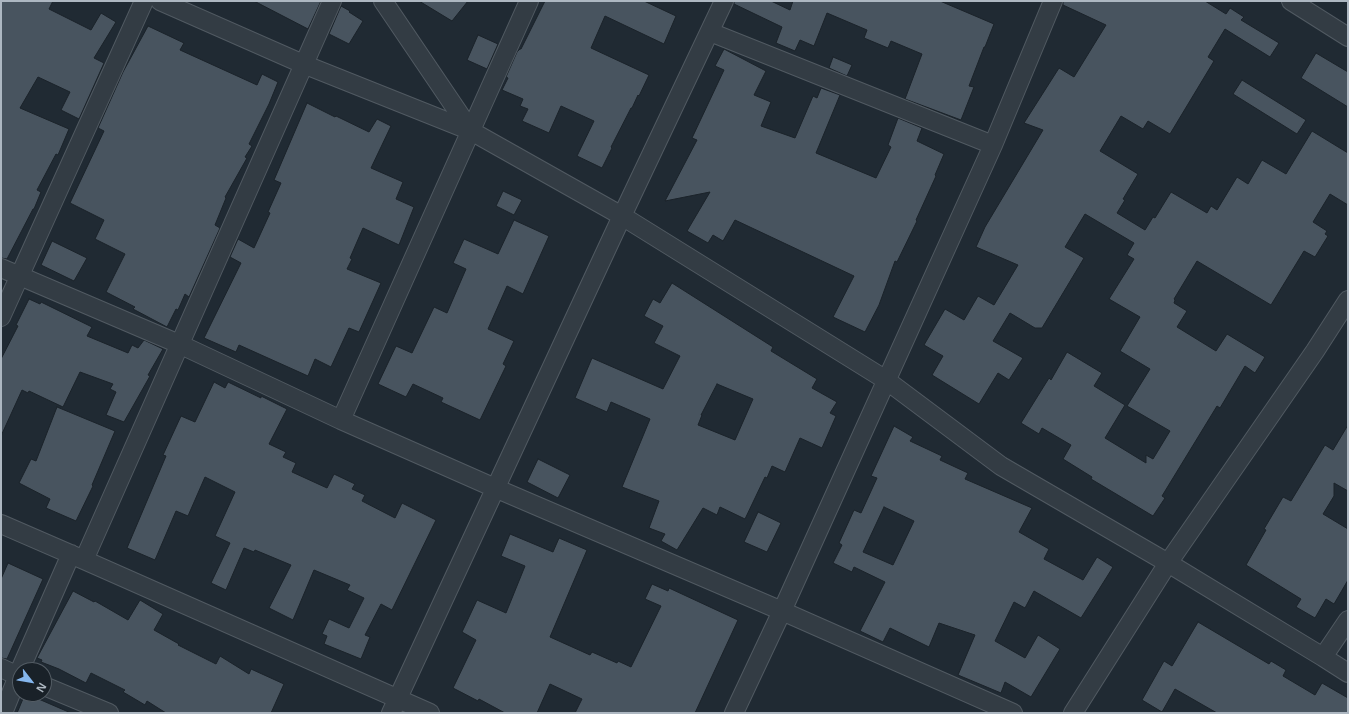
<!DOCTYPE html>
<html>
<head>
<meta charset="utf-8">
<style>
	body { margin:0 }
	#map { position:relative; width:1349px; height:714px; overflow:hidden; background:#202a33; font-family:"Open Sans",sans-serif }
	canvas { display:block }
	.frame { position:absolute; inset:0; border:2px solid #adb7c1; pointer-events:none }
	.north { position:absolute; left:12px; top:662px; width:40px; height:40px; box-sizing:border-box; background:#192128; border:1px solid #545d65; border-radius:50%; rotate:121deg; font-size:11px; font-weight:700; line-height:16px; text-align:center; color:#adb7c1 }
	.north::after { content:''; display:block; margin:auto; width:14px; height:18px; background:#85b7ee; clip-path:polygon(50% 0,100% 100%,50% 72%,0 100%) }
</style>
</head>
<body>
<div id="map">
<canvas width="1349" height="714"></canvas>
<div class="frame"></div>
<div class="north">N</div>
</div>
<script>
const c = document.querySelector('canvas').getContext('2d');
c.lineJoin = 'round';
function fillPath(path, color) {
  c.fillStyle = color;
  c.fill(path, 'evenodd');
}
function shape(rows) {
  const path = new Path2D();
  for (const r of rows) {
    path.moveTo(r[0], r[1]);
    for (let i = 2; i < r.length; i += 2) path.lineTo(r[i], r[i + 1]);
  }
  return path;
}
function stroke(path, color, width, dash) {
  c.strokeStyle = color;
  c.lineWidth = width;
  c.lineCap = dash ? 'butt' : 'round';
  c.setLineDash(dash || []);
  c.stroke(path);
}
const building = shape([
	[1,1,53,1,49,9,91,30,101,13,116,22,94,58,104,63,79,119,61,110,70,92,38,77,20,108,69,129,58,155,56,154,37,190,41,192,34,209,33,209,7,259,1,258,1,1],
	[254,1,321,1,308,29,254,1],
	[419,1,468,1,452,21,419,1],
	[545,1,644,1,676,16,664,44,605,16,591,48,649,75,639,96,638,95,632,108,631,108,611,147,612,148,602,168,577,156,594,121,561,106,549,133,522,121,528,109,520,106,523,99,502,90,508,78,506,77,517,52,520,49,521,49,545,1],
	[734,1,771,1,790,10,793,1,940,1,994,24,985,47,984,47,969,86,974,87,961,120,905,99,922,54,891,41,888,48,864,38,867,30,827,13,814,46,800,40,795,51,776,43,782,27,734,4,734,1],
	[1063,1,1205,1,1226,14,1230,8,1244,17,1241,20,1279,43,1270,57,1225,29,1208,57,1214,61,1170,134,1148,121,1143,129,1121,116,1100,151,1138,174,1123,199,1125,200,1117,213,1145,230,1153,217,1155,218,1171,192,1207,213,1211,206,1217,210,1237,177,1248,184,1262,160,1286,174,1312,131,1348,153,1348,205,1330,194,1313,222,1327,231,1325,234,1328,236,1315,257,1304,251,1271,305,1197,261,1174,299,1175,300,1174,303,1187,311,1177,327,1216,351,1227,334,1265,357,1255,373,1245,366,1220,408,1217,406,1162,496,1165,498,1153,516,1091,479,1092,477,1063,459,1071,445,1042,428,1039,434,1021,423,1049,378,1051,380,1067,352,1102,373,1094,386,1125,405,1105,438,1146,463,1146,455,1153,459,1170,431,1127,406,1150,369,1120,351,1140,317,1109,299,1134,259,1127,255,1134,243,1085,214,1065,247,1084,258,1042,328,1035,328,1010,313,993,341,1023,358,1009,380,998,373,979,404,932,375,943,356,924,345,945,309,964,320,978,296,994,305,1018,265,976,247,985,227,1043,130,1024,123,1059,68,1074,77,1106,25,1063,5,1063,1],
	[341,6,350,11,349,12,363,21,349,44,329,34,341,6],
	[148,26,184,43,180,50,257,85,262,74,278,82,269,104,249,144,252,146,245,157,247,158,225,197,226,198,215,225,220,228,189,297,185,294,178,310,176,309,167,327,133,309,135,307,106,292,125,254,95,239,104,220,70,203,104,131,98,128,123,72,148,26],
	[478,35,498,44,487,69,467,60,478,35],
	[724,49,766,71,754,95,771,102,761,126,795,138,813,96,817,98,821,88,840,95,816,153,876,178,891,147,888,145,898,118,922,128,917,141,944,154,935,175,936,176,916,220,917,221,897,262,895,261,879,305,865,332,833,317,854,276,735,220,723,241,713,235,708,243,687,231,710,192,665,201,697,140,692,138,724,70,715,66,724,49],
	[1316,53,1348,72,1348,107,1301,78,1316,53],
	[833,57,852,65,847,76,829,68,833,57],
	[1242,80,1306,120,1297,134,1233,94,1242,80],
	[307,103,335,117,336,116,369,132,377,119,391,126,371,168,403,182,396,199,414,207,399,245,363,228,350,258,352,259,347,269,381,283,359,332,349,328,331,367,315,359,308,376,239,345,236,352,204,338,241,263,230,257,238,239,254,248,270,213,268,212,281,183,274,180,307,103],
	[503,191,522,200,514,215,496,206,503,191],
	[514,220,549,236,523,294,507,286,488,329,514,341,503,364,506,366,480,420,441,402,443,398,413,384,406,397,378,384,396,346,412,353,434,307,447,313,466,269,453,263,464,239,498,254,514,220],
	[52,241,87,258,74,281,41,265,52,241],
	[672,283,773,347,771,351,817,379,812,388,837,402,830,413,836,416,822,448,800,438,785,472,772,466,767,478,765,477,745,519,720,507,717,515,703,508,677,550,661,541,665,534,649,528,659,501,622,487,650,419,611,402,607,412,575,398,592,358,663,389,680,356,654,343,663,326,644,316,653,299,660,303,672,283],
	[717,384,753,399,735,440,698,425,702,415,701,415,717,384],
	[29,299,40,304,41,302,92,327,87,336,128,353,132,345,138,348,144,340,163,349,148,375,150,376,124,422,106,415,116,392,110,389,113,384,80,372,63,407,29,391,28,393,22,390,1,436,1,359,18,326,16,325,29,299],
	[214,382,225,388,228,382,261,398,261,396,287,409,269,444,286,452,283,457,296,463,292,472,327,488,334,474,355,484,352,489,365,495,362,501,395,518,402,503,436,520,392,610,381,604,365,635,370,637,361,659,324,644,327,636,322,634,329,619,349,628,364,598,347,590,350,585,314,570,293,620,269,608,291,565,255,550,254,552,244,548,226,590,211,583,230,543,215,536,235,492,205,477,188,516,176,511,155,560,127,548,166,456,163,455,181,416,195,422,214,382],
	[57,407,115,431,92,485,93,486,76,521,46,508,50,499,19,483,31,459,36,461,57,407],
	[1348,425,1348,491,1334,483,1334,496,1323,514,1348,529,1348,580,1334,604,1326,599,1315,618,1296,607,1301,599,1246,565,1266,530,1264,529,1283,497,1291,501,1325,445,1333,450,1348,425],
	[894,426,913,437,910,441,942,456,940,460,968,473,965,479,1032,508,1019,532,1049,549,1044,559,1083,580,1097,557,1113,567,1081,618,1034,591,1025,608,1014,602,995,641,1025,658,1038,635,1060,649,1031,697,1005,682,1001,693,958,675,975,635,939,623,929,647,890,628,883,642,860,631,885,582,854,567,852,572,833,563,842,545,839,543,854,510,861,513,877,478,871,476,894,426],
	[884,507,914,521,893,565,863,552,884,507],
	[538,459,570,475,558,498,527,482,538,459],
	[758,512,781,523,767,552,744,542,758,512],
	[510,534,553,552,559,538,587,550,550,637,590,655,592,652,617,663,618,661,631,667,661,606,645,599,652,584,668,591,669,588,738,620,695,713,575,713,582,699,550,684,537,713,505,713,479,699,478,701,453,688,476,640,462,632,477,600,506,613,525,566,501,556,510,534],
	[8,563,43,579,7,659,1,658,1,579,8,563],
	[73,591,94,602,95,601,128,620,140,600,163,614,154,630,179,644,178,645,216,664,220,656,249,674,251,669,284,684,271,713,166,713,147,701,145,705,123,692,125,690,91,673,86,683,59,669,41,662,42,660,37,658,73,591],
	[1198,622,1269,664,1271,661,1286,670,1283,676,1315,695,1322,683,1348,698,1348,713,1217,713,1175,689,1162,712,1142,700,1164,661,1172,666,1198,622],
	[25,694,27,694,71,713,17,713,25,694]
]);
const street = shape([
	[160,1,303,64,471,131,622,216,886,380,1001,466,1168,563,1323,657,1348,673],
	[383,1,471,131],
	[1291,1,1348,37],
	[710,32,993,145],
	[1,268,179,344,341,420,495,488,782,611,1013,713],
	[1,317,144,1],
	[341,420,529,1],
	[1,524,84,560,430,713],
	[84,560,332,1],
	[1323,657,1348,620],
	[1,668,20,677],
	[20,670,71,554],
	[44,686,109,713],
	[3,713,20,671],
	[391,713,622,216,724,1],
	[734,713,782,611,993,145,1053,1],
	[1073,713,1168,563,1315,351,1348,300]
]);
fillPath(building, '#48545f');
stroke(building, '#1b232a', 1);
stroke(street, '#515a62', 20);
stroke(street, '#333c44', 18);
</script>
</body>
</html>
